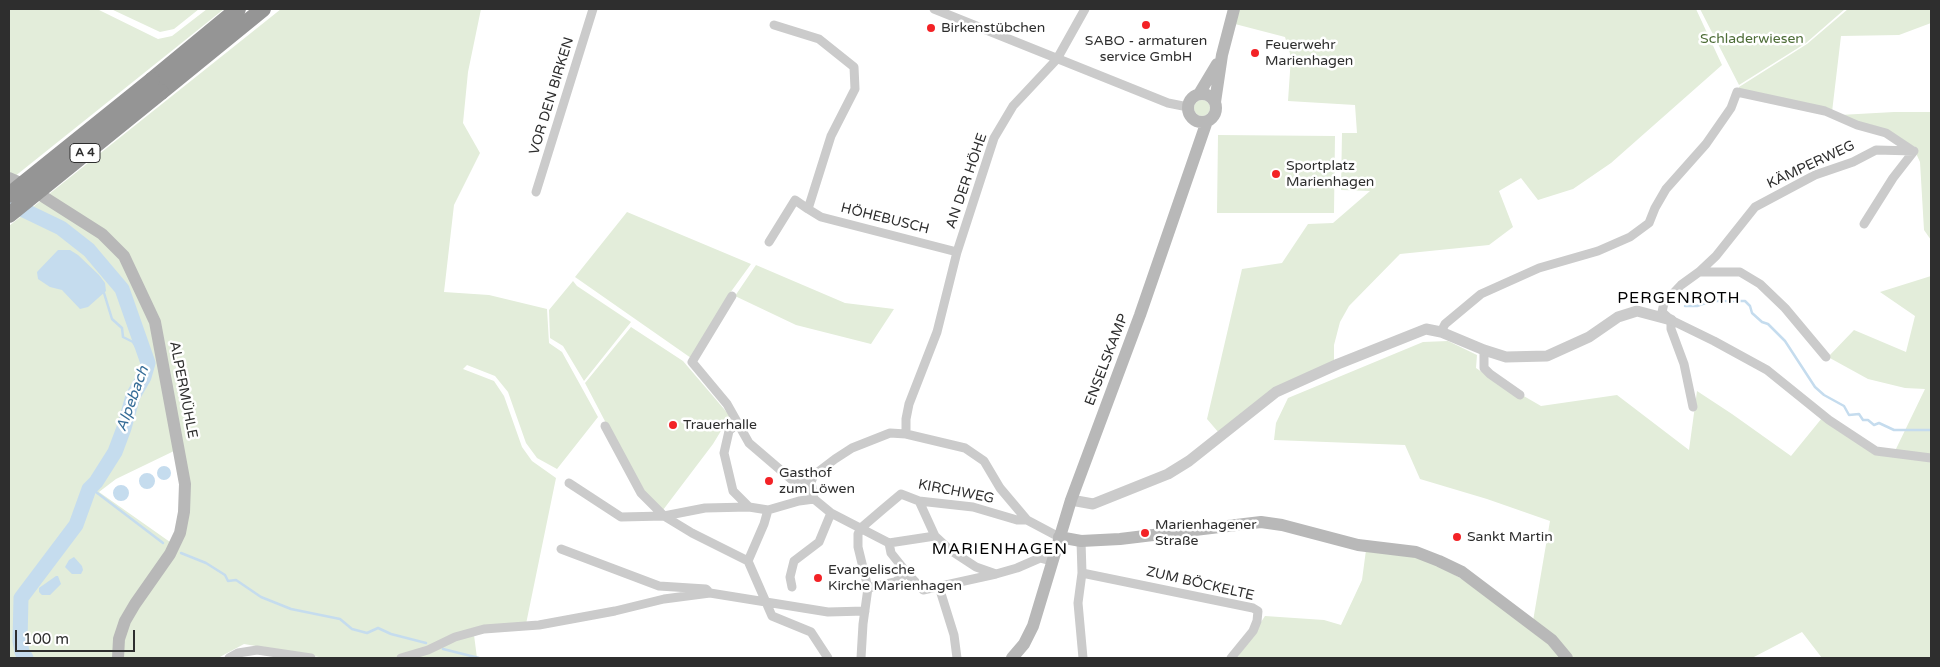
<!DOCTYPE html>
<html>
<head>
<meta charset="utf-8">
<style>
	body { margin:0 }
	#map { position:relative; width:1940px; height:667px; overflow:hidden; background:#fff; font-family:"Varela Round",sans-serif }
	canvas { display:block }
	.frame { position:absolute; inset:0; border:10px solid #2e2e2e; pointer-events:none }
	.scale { position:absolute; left:15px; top:630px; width:120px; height:22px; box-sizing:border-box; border:2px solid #2e2e2e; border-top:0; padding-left:6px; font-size:15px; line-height:18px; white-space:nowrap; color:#2e2e2e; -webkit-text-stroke:4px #fff; paint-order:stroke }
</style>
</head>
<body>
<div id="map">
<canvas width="1940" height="667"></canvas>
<div class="frame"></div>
<div class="scale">100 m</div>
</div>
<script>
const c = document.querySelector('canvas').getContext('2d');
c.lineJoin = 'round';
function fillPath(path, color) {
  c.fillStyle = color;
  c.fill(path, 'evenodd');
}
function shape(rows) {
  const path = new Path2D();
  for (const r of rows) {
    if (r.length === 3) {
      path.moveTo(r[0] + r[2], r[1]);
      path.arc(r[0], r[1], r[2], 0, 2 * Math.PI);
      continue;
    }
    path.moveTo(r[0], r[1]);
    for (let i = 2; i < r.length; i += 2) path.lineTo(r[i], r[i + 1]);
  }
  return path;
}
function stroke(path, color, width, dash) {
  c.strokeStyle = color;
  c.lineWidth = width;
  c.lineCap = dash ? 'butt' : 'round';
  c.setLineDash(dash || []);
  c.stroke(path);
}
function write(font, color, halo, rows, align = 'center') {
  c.font = font + ' "Varela Round",sans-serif';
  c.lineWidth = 5;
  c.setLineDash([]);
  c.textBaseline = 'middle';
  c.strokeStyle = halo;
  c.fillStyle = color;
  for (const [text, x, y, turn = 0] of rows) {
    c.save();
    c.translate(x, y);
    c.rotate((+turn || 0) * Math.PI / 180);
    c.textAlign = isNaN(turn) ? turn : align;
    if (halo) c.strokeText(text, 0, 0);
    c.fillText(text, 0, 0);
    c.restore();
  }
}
const green = shape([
	[9,9,97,9,158,39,172,36,207,9,224,9,9,181],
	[111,9,199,9,174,29,160,32],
	[281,9,481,9,468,72,463,123,480,153,454,205,444,292,489,295,547,309,549,343,562,352,598,417,557,469,537,458,526,443,508,392,495,376,467,365,463,369,494,381,504,396,522,447,532,461,556,478,526,624,483,627,451,636,413,652,415,656,454,640,474,635,477,658,325,658,244,644,218,658,9,658,9,226],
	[174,451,180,487,179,513,174,536,170,542,99,492,116,479],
	[1238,9,1696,9,1722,65,1611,163,1573,189,1538,200,1521,178,1499,191,1513,227,1489,245,1400,254,1349,306,1340,322,1334,345,1334,361,1219,433,1207,419,1242,269,1282,263,1308,224,1333,223,1370,191,1341,190,1342,133,1357,133,1355,105,1288,101,1291,57,1285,37,1235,24],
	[1700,9,1845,9,1806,43,1739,85],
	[1848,9,1931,9,1931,23,1899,35,1841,36,1832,112,1739,92,1739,87,1807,44],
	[1202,108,8],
	[1894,112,1931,112,1931,240,1924,230,1920,162,1915,151,1840,115],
	[1218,135,1335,136,1334,213,1217,213],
	[627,212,751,264,730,293,691,358,575,277],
	[756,265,845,303,894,309,871,344,796,325,735,296],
	[1931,276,1931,658,1822,658,1802,632,1752,658,1571,658,1533,621,1550,521,1487,499,1420,479,1405,445,1274,440,1276,423,1288,398,1423,342,1448,341,1477,355,1476,368,1520,398,1522,395,1541,406,1617,395,1689,450,1697,391,1732,414,1791,456,1822,418,1875,452,1895,451,1925,389,1905,388,1868,379,1828,357,1854,330,1906,352,1915,316,1880,292],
	[573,281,577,286,631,322,584,381,563,346,550,338,549,310],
	[631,327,683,361,730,416,713,444,663,510,642,492,585,383],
	[1366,550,1414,557,1440,566,1465,581,1548,641,1561,658,1237,658,1265,616,1324,620,1341,625,1362,580]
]);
const water = shape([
	[58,250,70,250,78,255,99,275,105,283,106,291,88,307,80,309,62,290,50,287,38,279,37,272],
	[164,473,7],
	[147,481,8],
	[121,493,8],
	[74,557,82,566,83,570,81,574,72,574,65,567,69,560],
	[56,576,58,576,61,584,50,595,42,595,39,592,39,588]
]);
const stream = shape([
	[104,293,112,319,122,328,123,337,133,342,140,353,145,355],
	[1685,306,1697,306,1711,301,1745,301,1750,306,1752,313,1762,322,1768,324,1785,341,1815,387,1824,395,1844,406,1849,415,1859,414,1863,420,1868,420,1874,425,1879,423,1894,430,1931,430],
	[94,484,96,492,163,543],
	[181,553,206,563,225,575,228,581,236,580,261,597,291,609,340,619,352,629,367,633,378,628,391,634,426,643],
	[443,649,479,658]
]);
const river = shape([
	[9,203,61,228,89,250,122,289,148,363,144,377,133,396,124,428,115,452,96,482,89,489,76,525,21,598,20,641,22,652,26,658]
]);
const minor = shape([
	[934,9,1168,103,1188,107],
	[774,25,819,39,854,67,855,89,831,136,808,209,821,217,957,252],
	[536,192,593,9],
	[1864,224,1893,178,1914,151,1876,150,1853,162,1815,175,1755,207,1716,256,1699,272,1681,285,1664,303,1662,312,1671,320,1714,341,1767,370,1829,420,1876,451,1931,458],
	[769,242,795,200,808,209],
	[1699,272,1740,272,1760,284,1785,308,1826,357],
	[732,296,692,362,727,404,749,443,791,479,811,482],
	[1671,320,1671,329,1684,364,1693,407],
	[1441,332,1445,324,1481,294,1539,268,1598,251,1630,237,1649,223,1655,208,1666,189,1706,144,1731,108,1737,92,1825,111,1857,125,1886,133,1913,151],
	[1484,350,1484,368,1490,374,1520,395],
	[738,423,729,431,724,453,733,491,749,507],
	[605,426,641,493,664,516,692,533,748,561,772,616,811,632,828,658],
	[906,434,906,419,909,404,937,332,957,252,994,138,1013,106,1057,59,1085,9],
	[569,483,621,517,664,516,705,508,749,507,768,510,799,501,814,499],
	[919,501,935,536],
	[1081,541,1082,573,1078,603,1083,658],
	[889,543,891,553,907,573,923,590,996,574,1017,568,1040,558,1051,561],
	[561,549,659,586,706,589,708,591],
	[748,561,764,524,768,510],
	[1082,573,1253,608,1258,611,1257,621,1253,631,1231,658],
	[996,574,976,567,950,550,935,536,889,543,831,513,814,499,811,482,814,475,835,459,852,448,890,433,906,434,965,448,984,461,1000,488,1027,520,1059,537],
	[792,587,790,577,794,561,819,542,831,513],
	[939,587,954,635,957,658],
	[868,588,895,582,907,573],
	[229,658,238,653,257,650,311,658],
	[401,658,428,650,455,637,484,629,539,625,615,611,664,599,710,593,828,612,865,611],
	[861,658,863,624,868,588,858,547,858,534,861,528,882,510,901,494,919,501,973,507,1017,520,1027,520]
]);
const tertiary = shape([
	[1071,500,1093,504,1168,474,1189,461,1276,392,1338,364,1426,329,1441,332,1484,350,1506,357,1547,356,1589,337,1618,317,1637,311,1671,320]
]);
const secondary = shape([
	[1199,94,1217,64],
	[1202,108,14],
	[1215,102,1222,55,1234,9],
	[9,178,25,185,102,234,124,256,155,322,185,484,184,512,180,533,170,554,135,604,125,621,119,639,118,658],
	[1059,537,1081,541,1120,539,1261,522,1282,525,1358,545,1416,552,1439,561,1462,572,1552,640,1567,658],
	[1012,658,1024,644,1033,626,1071,500,1140,315,1207,121]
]);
const motorway = shape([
	[152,80,238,9],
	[161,92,263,9]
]);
const motorwayBridge = shape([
	[9,195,152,80],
	[9,215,161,92]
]);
const markers = [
	[1146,25,5,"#f32226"],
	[931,28,5,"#f32226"],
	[1255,53,5,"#f32226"],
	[1276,174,5,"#f32226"],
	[673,425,5,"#f32226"],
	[769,481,5,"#f32226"],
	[1145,533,5,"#f32226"],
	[1457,537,5,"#f32226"],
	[818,578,5,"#f32226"]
];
const shields = [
	[85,153,30]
];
const shieldNames = [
	["A 4",85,153]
];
const poiNames = [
	["Birkenstübchen",941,28],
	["SABO - armaturen",1146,41,"center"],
	["service GmbH",1146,57,"center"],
	["Feuerwehr",1265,45],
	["Marienhagen",1265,61],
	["Sportplatz",1286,166],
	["Marienhagen",1286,182],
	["Trauerhalle",683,425],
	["Gasthof",779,473],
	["zum Löwen",779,489],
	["Marienhagener",1155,525],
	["Straße",1155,541],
	["Sankt Martin",1467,537],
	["Evangelische",828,570],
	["Kirche Marienhagen",828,586]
];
const parkNames = [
	["Schladerwiesen",1752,39]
];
const streetNames = [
	["VOR DEN BIRKEN",552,96,-73],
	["KÄMPERWEG",1811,165,-25],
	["AN DER HÖHE",967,181,-71],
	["HÖHEBUSCH",885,219,14],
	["ENSELSKAMP",1107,360,-69],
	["ALPERMÜHLE",183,390,79],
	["KIRCHWEG",956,492,11],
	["ZUM BÖCKELTE",1200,584,13]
];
const waterNames = [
	["Alpebach",133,399,-70]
];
const quarterNames = [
	["PERGENROTH",1679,299],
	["MARIENHAGEN",1000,550]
];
fillPath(green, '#e3edda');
fillPath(water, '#c5dcee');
stroke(stream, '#c5dcee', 2.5);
stroke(river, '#c5dcee', 15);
stroke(minor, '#cbcbcb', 9);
stroke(tertiary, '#cbcbcb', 11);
stroke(secondary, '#b8b8b8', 12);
stroke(motorway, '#959595', 16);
stroke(motorwayBridge, '#959595', 16);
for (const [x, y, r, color] of markers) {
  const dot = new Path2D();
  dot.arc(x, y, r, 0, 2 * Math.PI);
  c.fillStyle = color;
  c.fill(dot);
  stroke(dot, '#fff', 2);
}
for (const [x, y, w] of shields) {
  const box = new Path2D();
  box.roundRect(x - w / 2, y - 9.5, w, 19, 4);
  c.fillStyle = '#fff';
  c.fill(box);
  stroke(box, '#2e2e2e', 1);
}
write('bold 12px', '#2e2e2e', null, shieldNames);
write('14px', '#2e2e2e', '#fff', poiNames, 'left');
write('14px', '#4e6d38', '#fff', parkNames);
write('14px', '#2e2e2e', '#fff', streetNames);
write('italic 15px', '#356c97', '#fff', waterNames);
c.letterSpacing = '1px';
write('16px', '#000', '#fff', quarterNames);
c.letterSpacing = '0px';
</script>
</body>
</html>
